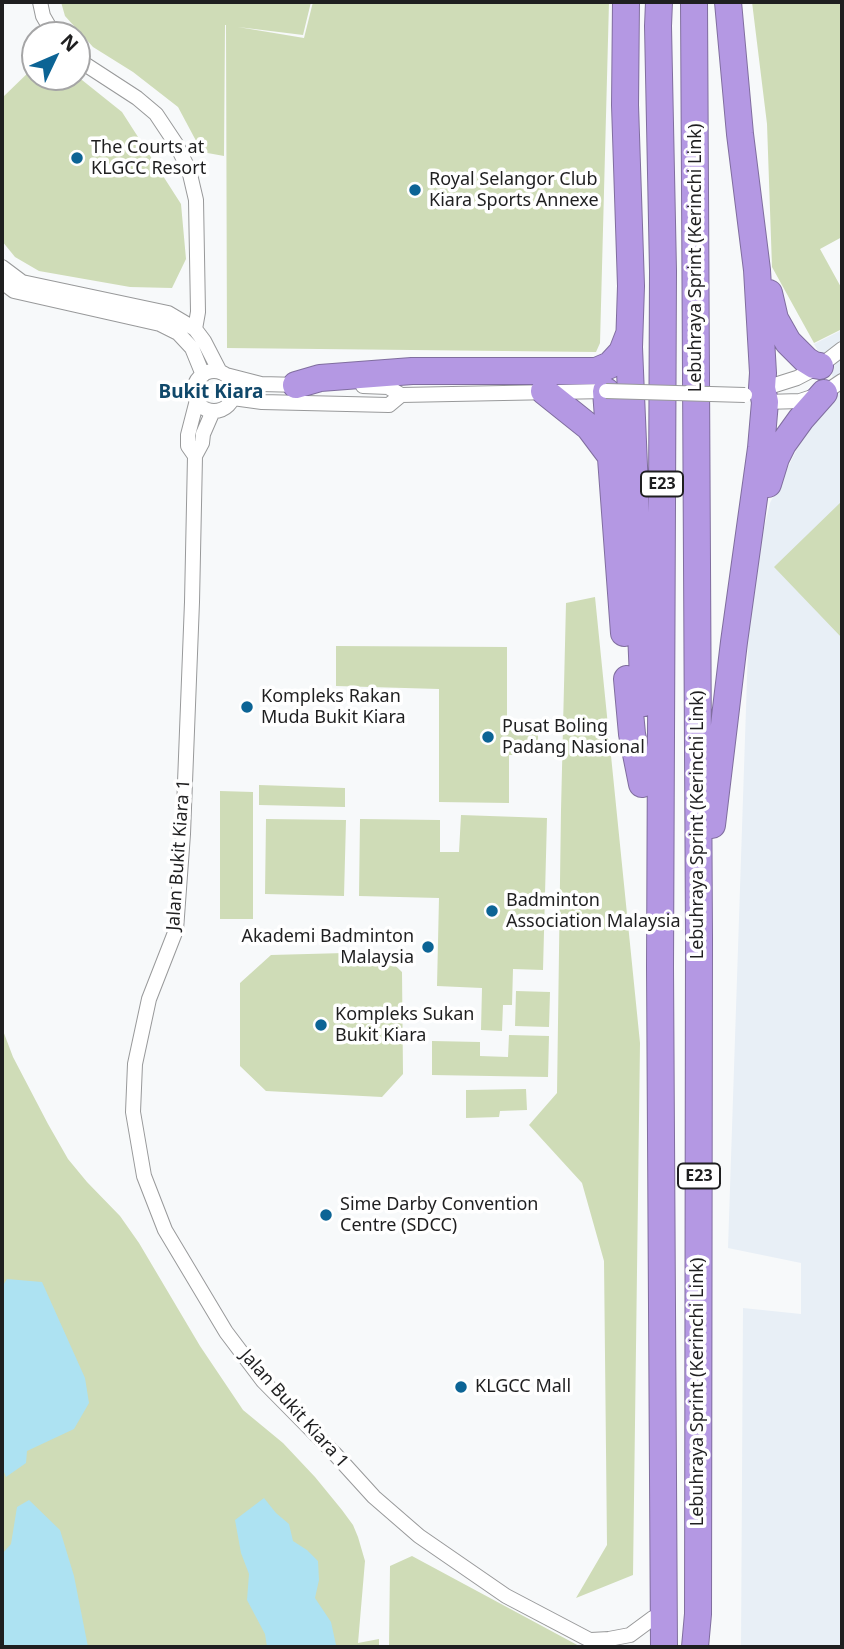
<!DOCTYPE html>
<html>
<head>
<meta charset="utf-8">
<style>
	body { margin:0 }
	#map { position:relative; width:844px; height:1649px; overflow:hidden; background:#f7f9fa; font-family:"Noto Sans",sans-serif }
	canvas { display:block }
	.frame { position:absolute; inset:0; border:4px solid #1f1f20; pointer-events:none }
	.north { position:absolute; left:21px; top:21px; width:70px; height:70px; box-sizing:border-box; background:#fff; border:2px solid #a5a5a6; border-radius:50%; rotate:46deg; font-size:19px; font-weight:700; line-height:28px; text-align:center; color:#1f1f20 }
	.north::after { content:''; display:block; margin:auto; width:24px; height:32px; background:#0c6495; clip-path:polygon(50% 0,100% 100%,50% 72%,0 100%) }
</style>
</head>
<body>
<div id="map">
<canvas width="844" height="1649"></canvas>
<div class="frame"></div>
<div class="north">N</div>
</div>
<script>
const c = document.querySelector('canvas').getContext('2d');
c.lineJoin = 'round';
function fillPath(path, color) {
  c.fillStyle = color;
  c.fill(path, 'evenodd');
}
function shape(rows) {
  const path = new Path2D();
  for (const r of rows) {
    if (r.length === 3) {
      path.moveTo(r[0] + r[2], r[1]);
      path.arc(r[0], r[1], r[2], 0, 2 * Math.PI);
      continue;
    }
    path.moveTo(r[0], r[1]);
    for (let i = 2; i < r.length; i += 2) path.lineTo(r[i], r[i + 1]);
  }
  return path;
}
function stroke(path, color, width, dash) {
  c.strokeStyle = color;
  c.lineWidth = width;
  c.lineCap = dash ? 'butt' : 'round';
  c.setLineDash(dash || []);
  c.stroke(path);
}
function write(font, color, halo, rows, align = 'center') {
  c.font = font + ' "Noto Sans",sans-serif';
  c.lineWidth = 7;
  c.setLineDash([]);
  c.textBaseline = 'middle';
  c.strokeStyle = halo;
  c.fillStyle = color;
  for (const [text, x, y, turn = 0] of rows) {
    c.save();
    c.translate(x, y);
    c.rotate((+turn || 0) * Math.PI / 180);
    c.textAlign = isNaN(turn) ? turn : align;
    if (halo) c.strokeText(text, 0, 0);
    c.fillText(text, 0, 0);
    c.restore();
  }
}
const built = shape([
	[842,330,842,1647,741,1647,743,1308,801,1314,801,1263,728,1248,750,588,770,503,809,425,828,400,841,391,814,344]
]);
const green = shape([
	[61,2,311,2,303,35,238,27,304,38,313,2,609,2,600,343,596,352,227,348,226,25,225,25,224,156,202,152,178,107,133,72,93,47,65,16],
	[752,2,842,2,842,237,820,249,842,289,842,329,814,343,772,267,767,124],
	[35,66,35,77,77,76,122,112,181,204,186,259,172,288,130,287,39,271,15,257,2,241,2,98],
	[842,501,842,638,774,567],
	[595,597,640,1043,633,1575,576,1598,607,1545,604,1261,582,1183,529,1125,557,1093,561,810,566,603],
	[336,646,507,647,507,720,538,720,538,755,509,755,509,803,439,802,439,689,336,686],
	[259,785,345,788,345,807,259,805],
	[220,791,253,792,253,919,220,919],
	[461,815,547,818,543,970,513,969,512,1005,503,1005,502,1031,481,1030,482,988,437,986,439,898,359,896,360,819,440,820,440,852,459,852],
	[266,819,346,820,344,896,265,894],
	[381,952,402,972,403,1074,382,1097,266,1091,240,1066,240,983,271,955],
	[516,991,550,992,549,1027,515,1026],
	[2,1028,13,1057,48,1124,68,1159,87,1182,120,1216,139,1243,200,1346,243,1410,283,1443,315,1477,342,1510,353,1525,358,1537,365,1561,358,1643,379,1639,379,1647,2,1647],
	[509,1035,549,1036,548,1077,432,1075,432,1041,480,1042,480,1056,508,1057],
	[526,1089,527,1110,500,1111,499,1117,466,1118,466,1090],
	[412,1556,581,1647,389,1647,390,1566]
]);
const water = shape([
	[7,1279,42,1282,85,1378,89,1403,74,1429,27,1451,26,1463,6,1477,2,1467,2,1287],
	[264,1498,276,1513,289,1524,293,1541,307,1550,318,1561,319,1580,315,1598,331,1622,336,1645,334,1647,267,1647,265,1634,247,1600,249,1574,241,1553,235,1520],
	[29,1500,60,1530,74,1576,88,1647,2,1647,2,1554,11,1544,17,1507]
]);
const street = shape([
	[40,2,43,16,54,35],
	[77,59,137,98,156,114,176,144,189,170,196,200,198,312,195,329],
	[2,267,22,282,168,313,195,329,204,341,220,372],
	[2,282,14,291,160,324,178,333,192,348,203,375],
	[214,391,20],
	[226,375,261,384,300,385],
	[363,386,388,387,401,395,606,391],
	[759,390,797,378,820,366,842,349],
	[233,398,262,402,389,405,401,395],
	[761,400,765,402,800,401,824,393,842,381],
	[213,411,203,434,202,443,195,456,192,602,183,834,176,930,149,999,135,1064,133,1112,144,1176,165,1230,226,1332,263,1381,334,1453,374,1497,419,1536,506,1596,603,1647],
	[195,456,188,446,188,435,197,400],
	[591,1640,609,1639,630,1635,653,1618]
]);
const highway = shape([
	[626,2,625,105,631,286,629,347,644,703],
	[659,2,658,26,663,271,660,966,664,1647],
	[694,2,699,938,698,1614,695,1647],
	[769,293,775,319,788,342,806,360,814,365,820,366],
	[296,385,320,378,412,371,596,371,610,365,622,352,629,334],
	[544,391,589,427,610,455],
	[606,391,624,633],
	[768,484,776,458,783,444,801,419,824,393],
	[627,679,632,734,642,784],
	[712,825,734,642,761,448,765,402,762,388,763,373,757,270,740,134,728,2]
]);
const streetBridge = shape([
	[606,391,745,395]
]);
const markers = [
	[77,158,7,"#0c6495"],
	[415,190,7,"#0c6495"],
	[247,707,7,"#0c6495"],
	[488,737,7,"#0c6495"],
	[492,911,7,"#0c6495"],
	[428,947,7,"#0c6495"],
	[321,1025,7,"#0c6495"],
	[326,1215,7,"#0c6495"],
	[461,1387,7,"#0c6495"]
];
const shields = [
	[662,484,42],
	[699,1176,42]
];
const shieldNames = [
	["E23",662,484],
	["E23",699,1176]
];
const poiNames = [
	["The Courts at",91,148],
	["KLGCC Resort",91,169],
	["Royal Selangor Club",429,180],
	["Kiara Sports Annexe",429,201],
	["Kompleks Rakan",261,697],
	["Muda Bukit Kiara",261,718],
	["Pusat Boling",502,727],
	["Padang Nasional",502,748],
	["Badminton",506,901],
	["Association Malaysia",506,922],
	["Akademi Badminton",414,937,"right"],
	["Malaysia",414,958,"right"],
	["Kompleks Sukan",335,1015],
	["Bukit Kiara",335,1036],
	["Sime Darby Convention",340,1205],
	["Centre (SDCC)",340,1226],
	["KLGCC Mall",475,1387]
];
const streetNames = [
	["Lebuhraya Sprint (Kerinchi Link)",696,258,-90],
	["Lebuhraya Sprint (Kerinchi Link)",698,825,-90],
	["Jalan Bukit Kiara 1",179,855,-86],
	["Lebuhraya Sprint (Kerinchi Link)",698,1392,-90],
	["Jalan Bukit Kiara 1",294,1409,48]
];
const neighbourhoodNames = [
	["Bukit Kiara",211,393]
];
fillPath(built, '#e8eff6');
fillPath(green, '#cfdcb7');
fillPath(water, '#ade2f2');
stroke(street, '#98999a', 16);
stroke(highway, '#806e9f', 28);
stroke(street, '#fff', 14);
stroke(highway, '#b498e3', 26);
stroke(streetBridge, '#98999a', 16, []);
stroke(streetBridge, '#fff', 14);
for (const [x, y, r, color] of markers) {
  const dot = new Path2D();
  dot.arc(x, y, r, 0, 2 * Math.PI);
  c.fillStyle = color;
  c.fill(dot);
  stroke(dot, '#fff', 2.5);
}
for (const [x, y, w] of shields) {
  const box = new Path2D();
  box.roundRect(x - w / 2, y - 12.5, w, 25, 5);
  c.fillStyle = '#fff';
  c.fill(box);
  stroke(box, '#1f1f20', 2);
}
write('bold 16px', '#1f1f20', null, shieldNames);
write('18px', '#1f1f20', '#fff', poiNames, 'left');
write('18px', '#1f1f20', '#fff', streetNames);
write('bold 19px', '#10486a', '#fff', neighbourhoodNames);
</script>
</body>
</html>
